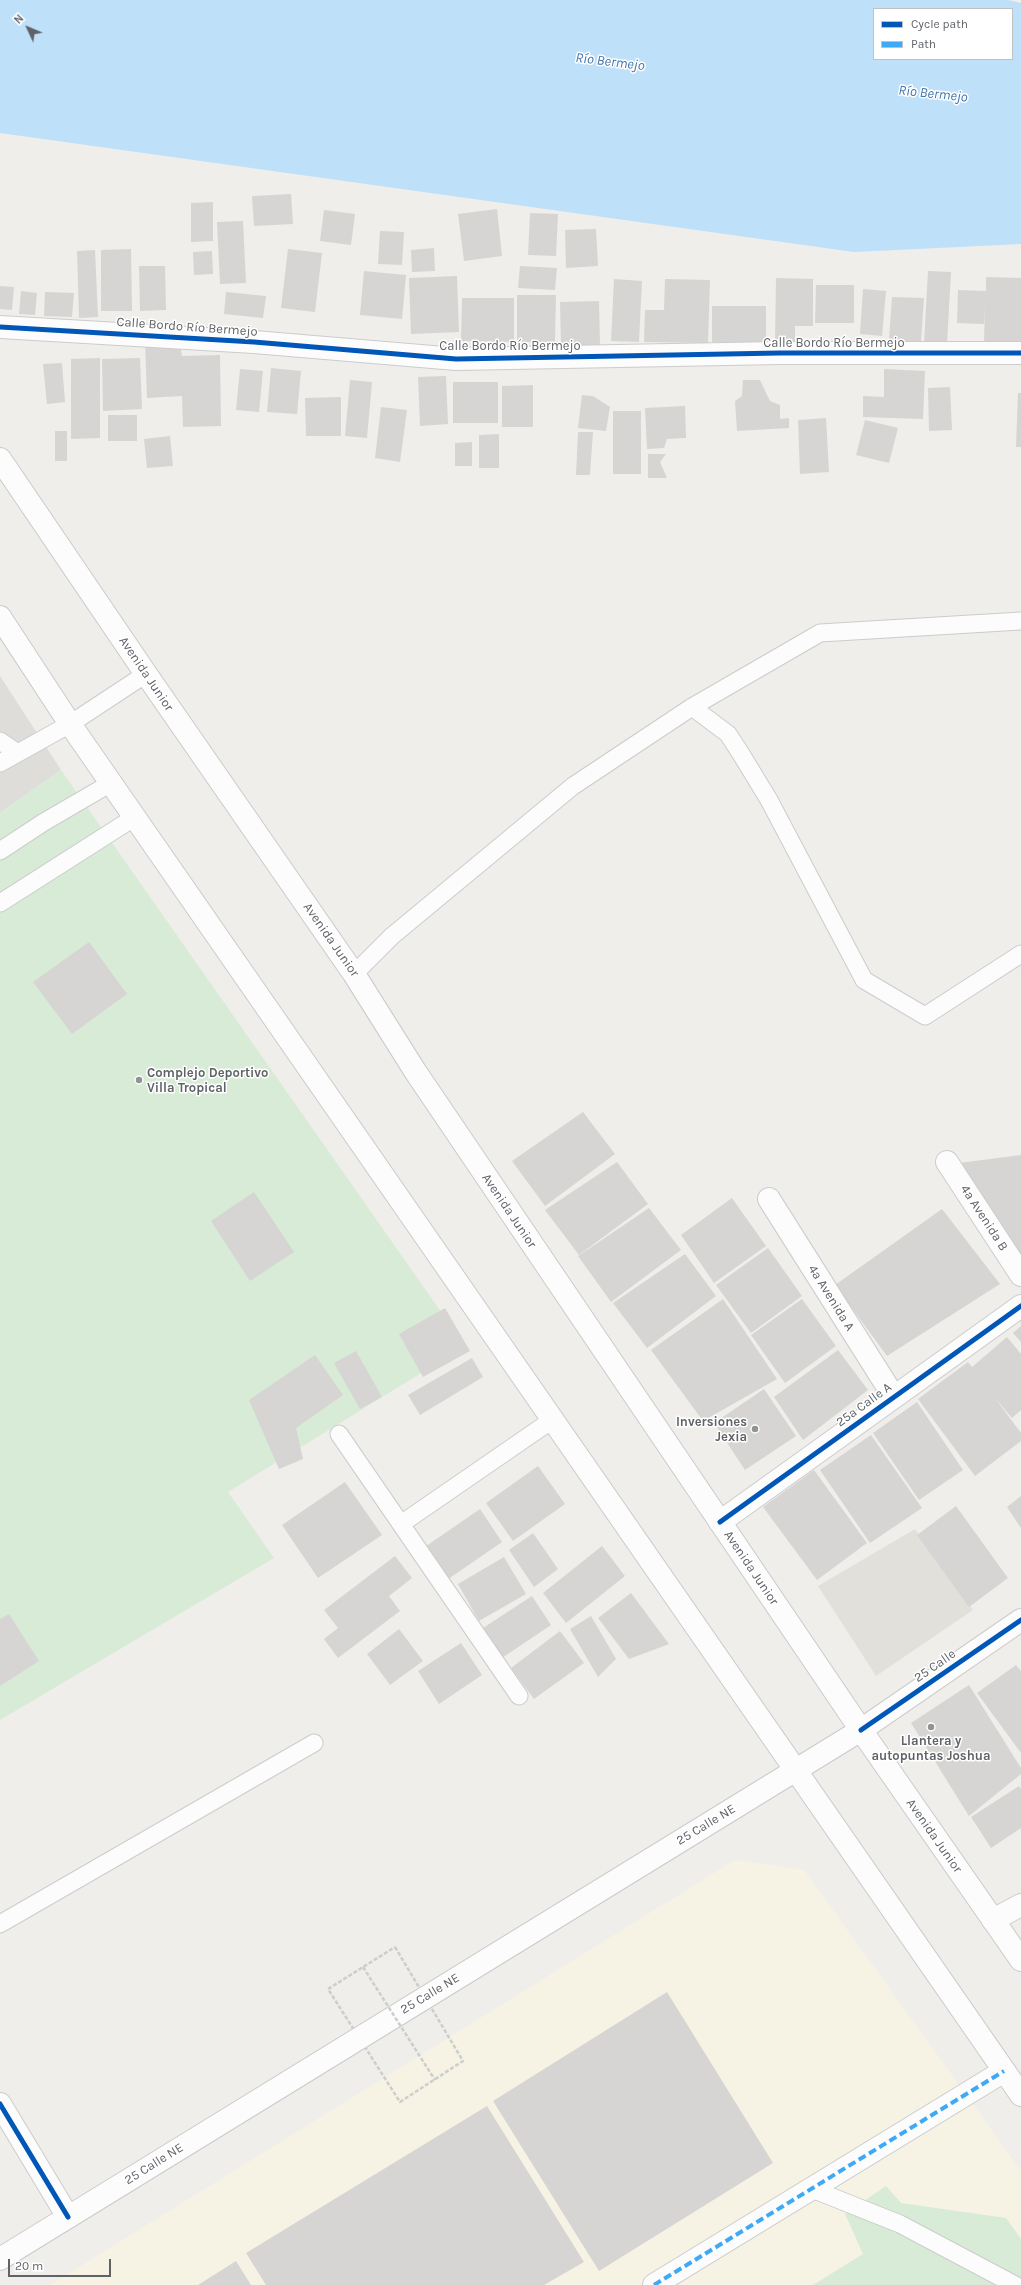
<!DOCTYPE html>
<html>
<head>
<meta charset="utf-8">
<style>
	body { margin:0 }
	#map { position:relative; width:1021px; height:2285px; overflow:hidden; background:#efeeea; font-family:Karla,sans-serif }
	canvas { display:block }
	.legend { position:absolute; left:873px; top:8px; width:140px; height:52px; box-sizing:border-box; background:#fff; border:1px solid #bfc1c3; margin:0; padding:5px 7px; list-style:none; font-size:12px; color:#5f6368 }
	.legend li { display:flex; align-items:center; gap:8px; height:20px }
	.legend b { width:20px; border:1px solid #bfc1c3 }
	.north { position:absolute; left:8px; top:8px; width:40px; height:40px; -webkit-text-stroke:3px #fff; paint-order:stroke; rotate:314deg; font-size:11px; font-weight:700; line-height:16px; text-align:center; color:#5f6368 }
	.north::after { content:''; display:block; margin:auto; width:14px; height:18px; background:#5f6368; clip-path:polygon(50% 0,100% 100%,50% 72%,0 100%) }
	.scale { position:absolute; left:8px; top:2259px; width:103px; height:18px; box-sizing:border-box; border:2px solid #5f6368; border-top:0; padding-left:5px; font-size:12px; line-height:14px; white-space:nowrap; color:#5f6368; -webkit-text-stroke:3px #fff; paint-order:stroke }
</style>
</head>
<body>
<div id="map">
<canvas width="1021" height="2285"></canvas>
<ul class="legend">
<li><b style="height:5px;background:#0057b8"></b>Cycle path</li>
<li><b style="height:5px;background:#3fa9f5"></b>Path</li>
</ul>
<div class="north">N</div>
<div class="scale">20 m</div>
</div>
<script>
const c = document.querySelector('canvas').getContext('2d');
c.lineJoin = 'round';
function fillPath(path, color) {
  c.fillStyle = color;
  c.fill(path, 'evenodd');
}
function shape(rows) {
  const path = new Path2D();
  for (const r of rows) {
    path.moveTo(r[0], r[1]);
    for (let i = 2; i < r.length; i += 2) path.lineTo(r[i], r[i + 1]);
  }
  return path;
}
function stroke(path, color, width, dash) {
  c.strokeStyle = color;
  c.lineWidth = width;
  c.lineCap = dash ? 'butt' : 'round';
  c.setLineDash(dash || []);
  c.stroke(path);
}
function write(font, color, halo, rows, align = 'center') {
  c.font = font + ' Karla,sans-serif';
  c.lineWidth = 3;
  c.setLineDash([]);
  c.textBaseline = 'middle';
  c.strokeStyle = halo;
  c.fillStyle = color;
  for (const [text, x, y, turn = 0] of rows) {
    c.save();
    c.translate(x, y);
    c.rotate((+turn || 0) * Math.PI / 180);
    c.textAlign = isNaN(turn) ? turn : align;
    if (halo) c.strokeText(text, 0, 0);
    c.fillText(text, 0, 0);
    c.restore();
  }
}
const commercial = shape([
	[735,1860,804,1870,1021,2171,1021,2285,50,2285]
]);
const industrial = shape([
	[0,676,61,770,0,813]
]);
const education = shape([
	[915,1529,973,1610,876,1676,818,1586]
]);
const green = shape([
	[61,770,465,1346,228,1492,274,1558,0,1720,0,813],
	[886,2186,901,2203,1006,2218,1021,2239,1021,2285,813,2285,863,2254,845,2214]
]);
const water = shape([
	[0,0,1008,0,1021,3,1021,244,854,252,0,133],
	[874,9,1012,9,1012,59,874,59]
]);
const building = shape([
	[291,194,293,224,254,226,252,196],
	[213,202,213,241,191,242,191,203],
	[497,209,502,256,464,261,458,214],
	[324,210,355,214,351,245,320,241],
	[530,213,558,214,556,256,528,255],
	[243,221,246,283,220,284,217,222],
	[596,229,598,266,566,268,565,230],
	[380,231,404,232,402,265,378,264],
	[434,248,435,271,412,272,411,250],
	[131,249,132,311,101,311,101,250],
	[288,249,322,253,315,312,281,308],
	[95,250,98,317,79,318,77,251],
	[212,251,213,274,194,275,193,252],
	[139,266,165,266,166,310,140,311],
	[520,266,557,268,555,290,518,288],
	[364,271,406,275,402,319,360,315],
	[928,271,951,272,947,344,924,343],
	[457,276,459,332,411,334,409,278],
	[986,277,1021,278,1021,344,984,343,985,306,984,324,957,323,958,290,986,291],
	[776,278,813,279,813,326,795,326,795,342,775,342],
	[614,279,642,281,639,342,611,341],
	[665,279,710,280,708,343,644,342,645,310,664,310],
	[816,285,854,285,854,323,815,323],
	[0,286,14,287,12,310,0,309],
	[863,289,886,291,882,336,860,334],
	[21,291,37,293,35,315,19,314],
	[45,292,74,293,72,317,44,316],
	[226,292,266,296,263,318,224,314],
	[517,295,556,295,555,342,517,342],
	[892,297,924,298,921,342,889,340],
	[462,298,514,298,514,342,461,341],
	[599,301,600,345,561,346,560,302],
	[712,306,766,306,766,342,712,342],
	[179,340,182,356,220,355,221,426,183,427,182,396,147,398,145,342],
	[100,358,100,438,71,439,71,359],
	[140,358,142,409,103,411,102,359],
	[62,363,65,402,47,404,43,364],
	[271,368,301,371,297,414,267,412],
	[240,369,263,371,259,412,236,410],
	[884,369,925,371,923,419,863,417,863,396,884,397],
	[446,376,448,424,420,426,418,377],
	[350,380,372,382,367,438,345,436],
	[743,380,760,380,770,401,780,405,780,419,789,418,789,428,737,431,735,401,742,396],
	[453,382,498,382,498,423,453,423],
	[533,385,533,427,502,427,502,386],
	[950,387,952,430,929,431,928,388],
	[1018,393,1021,393,1021,447,1016,447],
	[582,395,593,396,610,407,606,431,578,428],
	[341,397,341,436,306,436,305,398],
	[685,406,686,438,667,439,664,448,647,449,645,408],
	[381,407,407,410,400,462,375,458],
	[613,411,641,411,641,474,613,474],
	[108,415,137,415,137,441,108,441],
	[826,418,829,472,800,474,798,420],
	[865,420,898,428,889,463,856,455],
	[55,431,67,431,67,461,55,461],
	[578,432,593,432,590,475,576,475],
	[499,434,499,468,479,468,479,435],
	[170,436,173,466,147,468,144,439],
	[472,442,472,466,455,466,455,443],
	[648,454,666,454,660,462,667,478,648,478],
	[89,942,127,994,72,1034,33,982],
	[583,1112,615,1154,545,1206,512,1161],
	[1021,1155,1021,1264,951,1164],
	[617,1162,648,1204,579,1255,545,1210],
	[254,1192,294,1252,250,1281,211,1221],
	[732,1198,766,1246,714,1283,681,1235],
	[649,1208,681,1250,611,1302,578,1256],
	[942,1209,1000,1284,887,1356,835,1285],
	[768,1248,802,1296,751,1333,716,1285],
	[685,1254,716,1296,647,1348,613,1303],
	[723,1299,777,1379,703,1421,651,1350],
	[802,1299,836,1346,785,1383,751,1335],
	[445,1308,470,1351,423,1377,399,1334],
	[1021,1326,1021,1342,1013,1333],
	[1007,1337,1021,1354,1021,1410,1012,1418,995,1398,1021,1433,1021,1441,975,1476,918,1399,968,1362,972,1367],
	[838,1350,868,1390,803,1440,774,1397],
	[356,1351,382,1397,360,1409,334,1363],
	[315,1355,343,1395,296,1428,303,1459,279,1469,249,1400],
	[472,1358,483,1377,420,1415,408,1395],
	[764,1389,796,1436,745,1470,714,1423],
	[917,1402,963,1470,919,1500,873,1433],
	[871,1435,922,1508,870,1543,820,1470],
	[538,1466,565,1504,513,1541,486,1503],
	[814,1470,867,1543,817,1580,763,1507],
	[345,1482,382,1535,318,1578,282,1525],
	[1021,1496,1021,1528,1007,1507],
	[956,1506,1008,1578,969,1607,917,1535],
	[480,1509,502,1542,441,1584,419,1551],
	[533,1533,558,1569,534,1587,509,1550],
	[602,1546,625,1576,566,1623,543,1593],
	[395,1556,412,1578,389,1596,400,1611,338,1658,324,1639,338,1628,324,1610],
	[504,1557,526,1594,479,1621,458,1584],
	[631,1593,669,1644,629,1659,598,1618],
	[532,1596,551,1625,499,1660,480,1630],
	[9,1614,39,1661,0,1686,0,1619],
	[591,1616,616,1659,598,1677,570,1629],
	[399,1629,423,1661,390,1685,367,1654],
	[560,1631,584,1663,534,1699,511,1668],
	[461,1643,482,1675,439,1704,418,1671],
	[1016,1665,1021,1671,1021,1753,977,1693],
	[969,1685,1021,1768,1021,1774,969,1816,911,1723],
	[1019,1786,1021,1789,1021,1828,991,1848,971,1817],
	[667,1992,773,2163,599,2271,493,2101],
	[487,2106,584,2262,544,2285,266,2285,246,2253],
	[236,2261,251,2285,198,2285]
]);
const path = shape([
	[395,1947,463,2061,400,2102,328,1989,395,1947]
]);
const service = shape([
	[692,707,728,734,741,754,769,800,864,980,925,1016,1021,954],
	[0,741,16,752],
	[0,763,70,724,146,674],
	[0,851,44,822,111,783],
	[0,903,135,817],
	[354,974,392,936,573,786,692,707,820,633,1021,621],
	[339,1434,519,1696],
	[401,1524,552,1420],
	[0,1924,314,1743],
	[812,2189,900,2224,1015,2285]
]);
const pedestrian = shape([
	[654,2285,1004,2071]
]);
const minor = shape([
	[0,327,254,342,456,359,780,353,1021,353],
	[947,1162,1021,1275],
	[769,1199,894,1397],
	[720,1522,1021,1306],
	[861,1730,1021,1620],
	[993,1920,1021,1905],
	[0,2104,68,2217]
]);
const secondary = shape([
	[0,459,146,674,354,974,415,1071,861,1730,1021,1960],
	[0,617,70,724,1021,2095],
	[0,2259,861,1730]
]);
const pathBridge = shape([
	[363,1967,435,2080]
]);
const quiet = shape([
	[654,2285,1004,2071]
]);
const cycleway = shape([
	[0,327,254,342,456,359,780,353,1021,353],
	[720,1522,1021,1306],
	[861,1730,1021,1620],
	[0,2104,68,2217]
]);
const markers = [
	[139,1080,4,"#919496"],
	[755,1429,4,"#919496"],
	[931,1727,4,"#919496"]
];
const streetNames = [
	["Calle Bordo Río Bermejo",187,327,4],
	["Calle Bordo Río Bermejo",834,343],
	["Calle Bordo Río Bermejo",510,346],
	["Avenida Junior",146,674,56],
	["Avenida Junior",331,940,55],
	["Avenida Junior",509,1211,56],
	["4a Avenida B",984,1218,57],
	["4a Avenida A",831,1298,58],
	["25a Calle A",864,1405,-36],
	["Avenida Junior",751,1568,56],
	["25 Calle",935,1666,-35],
	["25 Calle NE",706,1825,-31],
	["Avenida Junior",934,1836,55],
	["25 Calle NE",430,1994,-31],
	["25 Calle NE",154,2164,-32]
];
const poiNames = [
	["Complejo Deportivo",147,1073],
	["Villa Tropical",147,1088],
	["Inversiones",747,1422,"right"],
	["Jexia",747,1437,"right"],
	["Llantera y",931,1741,"center"],
	["autopuntas Joshua",931,1756,"center"]
];
const waterNames = [
	["Río Bermejo",610,62,7],
	["Río Bermejo",933,94,6]
];
fillPath(commercial, '#f7f3e4');
fillPath(industrial, '#dfddda');
fillPath(education, '#e2e0da');
fillPath(green, '#d8ebd6');
fillPath(water, '#bfe0f9');
fillPath(building, '#d6d5d3');
stroke(service, '#cbcccc', 19);
stroke(pedestrian, '#cbcccc', 24);
stroke(minor, '#cbcccc', 24);
stroke(secondary, '#cacacb', 24);
stroke(path, '#cacfcc', 2.5, [4, 2]);
stroke(service, '#fdfcfc', 17);
stroke(pedestrian, '#fdfcfc', 22);
stroke(minor, '#fdfcfc', 22);
stroke(secondary, '#fdfcfc', 22);
stroke(pathBridge, '#cacfcc', 2.5, [4, 2]);
stroke(quiet, '#3fa9f5', 4, [8, 4]);
stroke(cycleway, '#0057b8', 5);
for (const [x, y, r, color] of markers) {
  const dot = new Path2D();
  dot.arc(x, y, r, 0, 2 * Math.PI);
  c.fillStyle = color;
  c.fill(dot);
  stroke(dot, '#fff', 1.5);
}
write('13px', '#5f6368', '#fff', streetNames);
write('bold 13px', '#5f6368', '#fff', poiNames, 'left');
write('italic 14px', '#4174aa', '#fff', waterNames);
</script>
</body>
</html>
